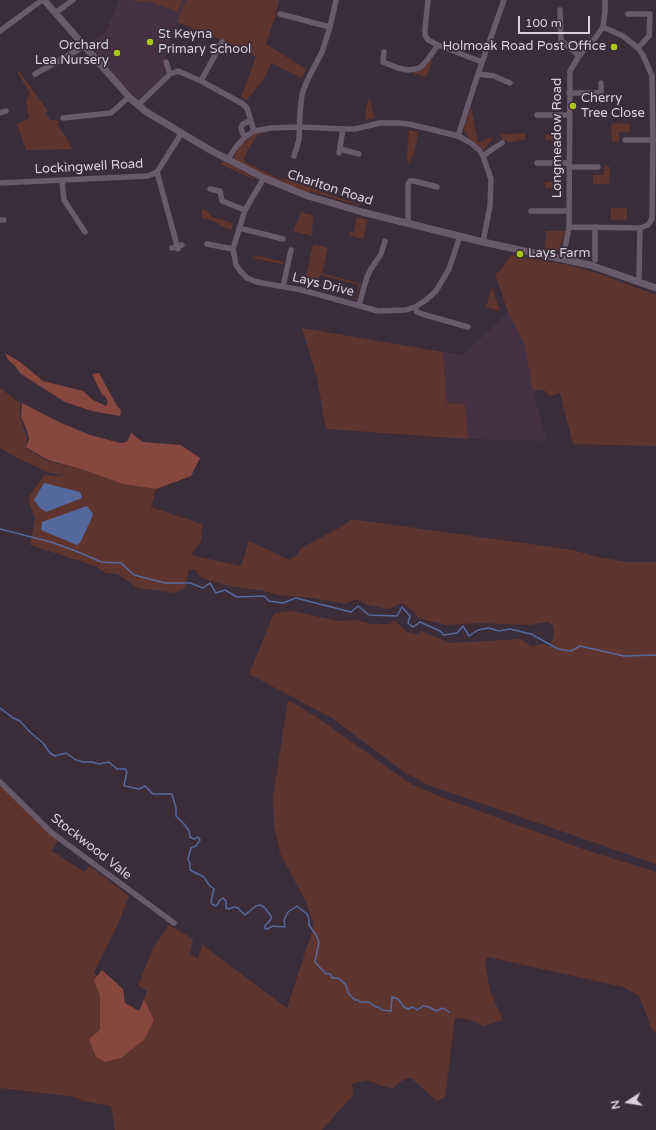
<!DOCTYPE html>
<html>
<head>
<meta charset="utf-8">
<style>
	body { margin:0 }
	#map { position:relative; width:656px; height:1130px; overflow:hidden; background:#3a2c39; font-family:"Varela Round",sans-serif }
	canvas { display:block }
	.north { position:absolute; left:608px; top:1082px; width:40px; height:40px; -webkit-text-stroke:3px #3a2c39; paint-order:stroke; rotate:258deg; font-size:11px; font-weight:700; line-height:16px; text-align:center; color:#d9d0d9 }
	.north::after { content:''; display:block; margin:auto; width:14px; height:18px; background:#d9d0d9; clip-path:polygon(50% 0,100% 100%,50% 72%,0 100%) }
	.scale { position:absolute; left:518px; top:16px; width:72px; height:18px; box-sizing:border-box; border:2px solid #d9d0d9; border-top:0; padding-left:5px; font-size:12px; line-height:14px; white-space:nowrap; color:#d9d0d9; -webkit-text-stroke:3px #3a2c39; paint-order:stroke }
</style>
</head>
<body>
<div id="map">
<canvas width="656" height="1130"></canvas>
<div class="north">N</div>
<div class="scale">100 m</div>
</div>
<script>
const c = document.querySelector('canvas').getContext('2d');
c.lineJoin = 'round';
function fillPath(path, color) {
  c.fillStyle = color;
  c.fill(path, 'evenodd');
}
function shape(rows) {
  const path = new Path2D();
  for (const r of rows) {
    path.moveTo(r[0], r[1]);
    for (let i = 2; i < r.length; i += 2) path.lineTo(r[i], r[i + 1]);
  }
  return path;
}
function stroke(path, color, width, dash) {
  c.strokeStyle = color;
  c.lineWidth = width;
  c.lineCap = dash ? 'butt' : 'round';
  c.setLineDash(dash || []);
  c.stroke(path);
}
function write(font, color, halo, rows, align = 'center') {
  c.font = font + ' "Varela Round",sans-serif';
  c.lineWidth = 3.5;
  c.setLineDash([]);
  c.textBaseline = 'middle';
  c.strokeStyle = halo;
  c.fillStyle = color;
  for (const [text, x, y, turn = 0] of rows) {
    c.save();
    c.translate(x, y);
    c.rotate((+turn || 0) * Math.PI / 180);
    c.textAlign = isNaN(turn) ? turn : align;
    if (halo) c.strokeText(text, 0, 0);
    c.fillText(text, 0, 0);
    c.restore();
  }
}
const built = shape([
	[119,0,186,0,163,63,165,71,164,75,142,96,138,99,119,81,121,79,119,80,89,45,110,27,109,24],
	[508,312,525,346,534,395,547,441,468,439,465,404,447,403,443,352,463,355]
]);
const green = shape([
	[134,0,182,0,178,12,154,3,145,1,137,2],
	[186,0,279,0,275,17,266,44,306,69,302,78,271,63,265,77,247,100,241,97,256,57,248,51,177,22],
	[430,61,432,62,426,77,412,73,421,70,425,71,421,69],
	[19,71,48,111,46,113,50,120,57,120,59,123,57,124,66,137,72,149,26,150,17,124,29,118,26,101,30,93,17,72],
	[370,97,374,118,365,120,366,108],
	[471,107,478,143,494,136,484,150,465,134,464,128],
	[613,123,630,124,630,132,619,132,619,142,613,142,612,140,611,125],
	[409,130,418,132,415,150,409,164,407,156],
	[269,131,268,132,257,135,244,157,245,162,279,179,285,179,358,204,362,207,310,191,308,192,277,181,237,162,234,156,240,146,254,134],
	[525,133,525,139,508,143,506,140,503,141,500,134],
	[545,134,562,134,562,141,545,140],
	[224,161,253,177,255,180,220,164],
	[604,165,610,167,609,184,593,184,593,175,604,175],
	[562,181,562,188,545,188,545,182],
	[611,208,627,208,627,220,611,220],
	[202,209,206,210,212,217,234,223,231,230,223,227,213,221,202,218],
	[301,212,313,215,312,236,293,231],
	[357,217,367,220,363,239,349,235,350,231,354,232],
	[546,231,565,231,559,251,555,251,545,250],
	[313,244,328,248,322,273,361,284,356,300,355,300,359,285,320,275,316,285,305,282],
	[511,255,569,265,597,273,656,295,656,446,573,444,560,393,550,396,544,390,533,391,525,346,508,312,495,274,501,270],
	[260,256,283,262,285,265,253,258,253,257],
	[492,287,500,311,486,307],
	[302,328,443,352,447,403,465,404,468,439,326,429,317,378],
	[0,388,20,403,20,416,27,439,26,448,48,461,84,470,123,484,156,489,151,507,202,524,201,541,191,555,241,566,249,541,290,560,298,554,301,548,343,526,351,519,573,550,597,557,628,562,656,562,656,864,428,785,404,772,332,718,249,674,274,613,292,611,338,621,357,620,372,624,388,624,395,621,407,632,418,634,421,631,451,643,520,639,532,646,544,644,549,647,554,636,553,626,548,622,529,625,479,623,446,625,418,618,413,611,402,603,388,609,368,605,356,599,346,604,313,598,278,595,264,591,229,586,201,578,196,570,189,569,185,588,175,593,138,588,117,574,106,573,95,566,30,545,35,519,28,498,44,475,62,476,64,469,61,475,47,472,17,458,0,448],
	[93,514,91,520,80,543,41,530,42,522],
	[288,700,315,716,411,784,441,797,586,850,656,872,656,1032,652,1030,639,996,623,987,488,957,485,961,490,991,503,1020,484,1026,468,1019,455,1018,445,1097,437,1101,411,1078,403,1080,392,1089,366,1080,352,1084,353,1095,322,1130,115,1130,111,1106,83,1101,74,1097,0,1088,0,786,58,841,52,851,84,872,90,866,129,896,119,922,94,972,113,996,154,1020,144,999,147,991,138,986,153,948,169,925,193,939,190,955,198,958,202,945,287,1008,314,925,306,902,280,853,274,825,273,797]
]);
const forest = shape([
	[5,353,20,362,43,381,83,391,93,400,106,406,108,402,105,396,102,395,92,374,99,373,117,406,121,410,120,416,92,411,65,402,21,374,14,365,8,360],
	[22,403,59,422,90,435,120,443,127,442,131,433,143,442,181,445,200,458,191,476,156,489,123,484,84,470,48,460,26,447,29,439,27,430,21,417],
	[102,970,123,989,125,1003,139,1011,144,999,154,1020,144,1040,121,1058,105,1062,96,1057,89,1039,100,1030,100,996,94,980]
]);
const water = shape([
	[44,483,80,492,82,498,46,512,40,508,34,500],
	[87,506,93,514,91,520,80,543,77,545,41,530,42,522]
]);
const stream = shape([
	[0,529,51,542,81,553,101,562,121,563,134,575,165,583,190,583,203,588,210,583,216,593,225,590,237,597,264,596,269,601,283,603,296,598,351,612,358,606,369,615,397,616,402,607,410,616,408,623,413,627,420,622,440,631,444,635,457,633,463,626,469,636,478,630,489,628,499,631,510,629,531,634,558,649,571,651,580,646,624,656,656,655],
	[0,708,13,718,20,721,30,732,43,743,50,753,55,756,66,753,76,760,83,762,92,762,99,764,109,762,117,769,125,769,127,772,124,785,125,786,139,789,145,786,153,794,172,794,176,808,176,816,184,824,189,831,190,837,194,839,198,837,200,840,196,846,191,848,188,859,190,864,190,870,204,877,209,885,214,889,211,902,212,904,216,906,218,904,219,901,223,898,226,901,226,908,229,909,234,907,238,908,245,915,256,906,260,905,264,907,271,916,271,919,265,926,265,929,267,929,273,926,285,927,284,920,288,912,297,906,307,914,309,919,309,925,316,935,319,942,315,962,326,974,330,974,332,978,337,978,341,980,346,985,348,993,355,1000,358,1000,360,1002,369,1002,374,1006,378,1007,382,1010,391,1011,392,997,398,999,404,1007,408,1009,413,1007,417,1010,423,1006,429,1007,436,1011,443,1008,449,1012]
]);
const minor = shape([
	[428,0,425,29,425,35,428,40,438,45,482,62],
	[560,10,561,40,579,56],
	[55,13,73,0],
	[280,14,330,27],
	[628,14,650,14,649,36,638,48],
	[0,31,42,0],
	[384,52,383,62,398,68,408,70,416,69,421,67,428,59,438,45],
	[166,62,170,74],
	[35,74,78,50,83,45],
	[478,74,494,76,510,83],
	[201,81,222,42],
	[569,93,601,93,601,83],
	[138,105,170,74,178,71,201,81,243,104,247,108,254,131],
	[0,113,6,111],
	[537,115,569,115],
	[63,118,111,113,129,97],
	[458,136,478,74,504,0],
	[245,137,242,132,241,127,243,124,251,120],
	[625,140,653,140],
	[340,149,359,154],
	[339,153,343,129],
	[294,156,299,140,300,112,302,94,307,81,322,52,330,27,336,0],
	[483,156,494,148,502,143],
	[227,160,236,147,245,137,254,131,271,128,300,127,343,129,355,129,380,123,398,123,409,124,458,136,471,143,479,150,483,156,491,179,490,206,483,242],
	[537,163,569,163],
	[569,167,598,167],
	[157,172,178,249],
	[264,178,245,210,233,249,236,265,241,272,247,278,257,282,302,290,378,311,406,310,415,307,426,300,436,291,449,269,460,236],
	[62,180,64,200,85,232],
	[0,183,148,176,157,172,181,134],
	[210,189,220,191,222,201,245,210],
	[531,211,569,211],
	[0,220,4,220],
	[408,224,408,184,410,181,414,181,437,187],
	[569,227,640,228,648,225,652,219,653,140,652,76,643,55,638,48,623,36,603,27],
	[239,228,283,239],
	[207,244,233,249],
	[172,248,182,245],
	[565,259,565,248,569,227,570,71,579,56,596,37,603,27,605,12,605,0],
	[595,260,595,227],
	[639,277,640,228],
	[283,287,291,250],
	[359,305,367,277,371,269,381,254,385,241],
	[415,307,417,312,422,314,468,327],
	[0,782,52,833,174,923]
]);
const tertiary = shape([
	[44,0,129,97,145,111,210,150,264,178,308,196,362,212,483,242,590,265,656,288]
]);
const markers = [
	[150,42,4,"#abc716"],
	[614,47,4,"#abc716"],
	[117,53,4,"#abc716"],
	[573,106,4,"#abc716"],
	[520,254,4,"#abc716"]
];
const poiNames = [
	["St Keyna",158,35],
	["Primary School",158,50],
	["Orchard",109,46,"right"],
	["Lea Nursery",109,61,"right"],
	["Holmoak Road Post Office",606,47,"right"],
	["Cherry",581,99],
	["Tree Close",581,114],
	["Lays Farm",528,254]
];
const streetNames = [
	["Longmeadow Road",558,138,-90],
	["Lockingwell Road",89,167,-3],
	["Charlton Road",330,188,18],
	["Lays Drive",323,285,14],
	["Stockwood Vale",91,847,38]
];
fillPath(built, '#453143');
fillPath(green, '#5d342e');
fillPath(forest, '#86473f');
fillPath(water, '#56699e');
stroke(stream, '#56699e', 1.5);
stroke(minor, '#6a5a69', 5.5);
stroke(tertiary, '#6a5a69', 7);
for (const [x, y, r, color] of markers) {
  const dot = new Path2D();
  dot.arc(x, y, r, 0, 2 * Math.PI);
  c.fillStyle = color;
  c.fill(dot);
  stroke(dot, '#3a2c39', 1.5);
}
write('13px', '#d9d0d9', '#3a2c39', poiNames, 'left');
write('13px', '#d9d0d9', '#3a2c39', streetNames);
</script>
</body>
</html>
